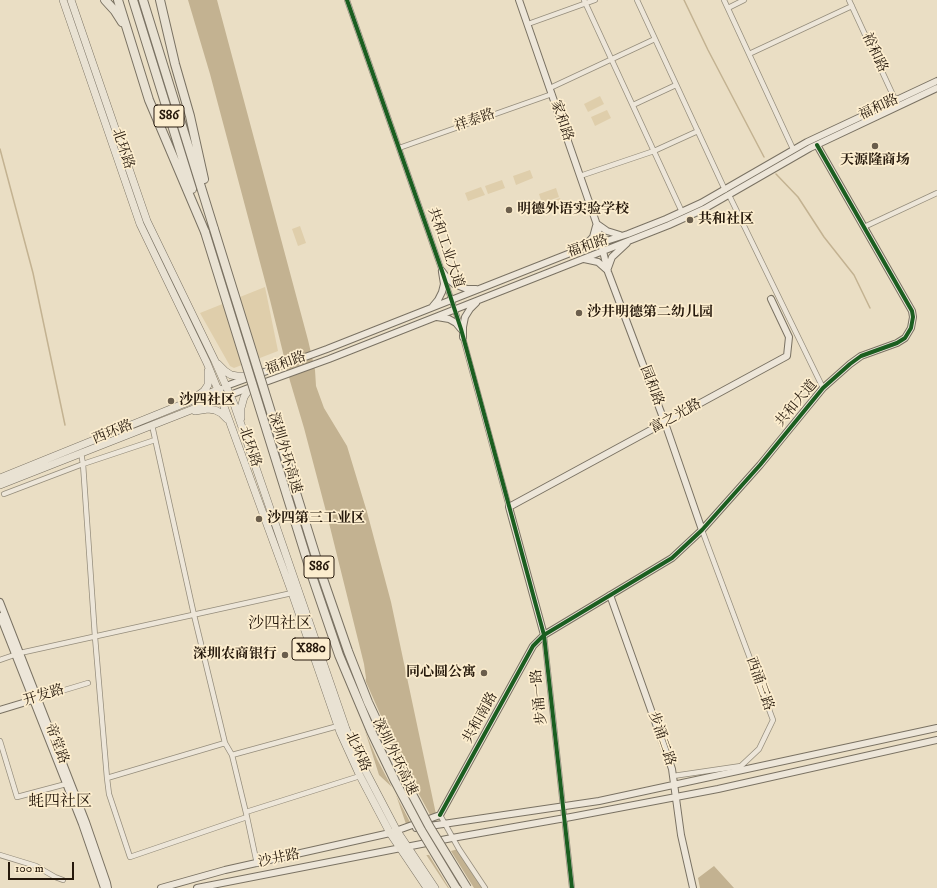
<!DOCTYPE html>
<html>
<head>
<meta charset="utf-8">
<style>
	body { margin:0 }
	#map { position:relative; width:937px; height:888px; overflow:hidden; background:#eadec4; font-family:"IM FELL DW Pica",serif }
	canvas { display:block }
	.scale { position:absolute; left:8px; top:862px; width:66px; height:18px; box-sizing:border-box; border:2px solid #26190c; border-top:0; padding-left:5px; font-size:12px; line-height:14px; white-space:nowrap; color:#26190c; -webkit-text-stroke:3px #fcedce; paint-order:stroke }
</style>
</head>
<body>
<div id="map">
<canvas width="937" height="888"></canvas>
<div class="scale">100 m</div>
</div>
<script>
const c = document.querySelector('canvas').getContext('2d');
c.lineJoin = 'round';
function fillPath(path, color) {
  c.fillStyle = color;
  c.fill(path, 'evenodd');
}
function shape(rows) {
  const path = new Path2D();
  for (const r of rows) {
    path.moveTo(r[0], r[1]);
    for (let i = 2; i < r.length; i += 2) path.lineTo(r[i], r[i + 1]);
  }
  return path;
}
function stroke(path, color, width, dash) {
  c.strokeStyle = color;
  c.lineWidth = width;
  c.lineCap = dash ? 'butt' : 'round';
  c.setLineDash(dash || []);
  c.stroke(path);
}
function write(font, color, halo, rows, align = 'center') {
  c.font = font + ' "IM FELL DW Pica","Noto Serif SC",serif';
  c.lineWidth = 3.5;
  c.setLineDash([]);
  c.textBaseline = 'middle';
  c.strokeStyle = halo;
  c.fillStyle = color;
  for (const [text, x, y, turn = 0] of rows) {
    c.save();
    c.translate(x, y);
    c.rotate((+turn || 0) * Math.PI / 180);
    c.textAlign = isNaN(turn) ? turn : align;
    if (halo) c.strokeText(text, 0, 0);
    c.fillText(text, 0, 0);
    c.restore();
  }
}
const green = shape([
	[600,96,604,104,588,112,584,104],
	[607,110,611,118,595,126,591,117],
	[530,170,533,178,516,185,513,176],
	[502,180,505,188,488,194,485,186],
	[481,187,485,195,468,201,465,193],
	[556,188,559,197,542,203,539,194],
	[560,198,563,207,546,213,543,204],
	[300,226,306,243,298,246,292,229],
	[265,287,278,351,234,368,230,366,200,313]
]);
const water = shape([
	[188,0,217,0,308,340,315,370,316,386,324,408,347,446,367,512,391,602,437,819,482,888,448,888,406,824,394,789,379,775,360,715,366,678,364,664,328,519,304,428,290,381,270,300,210,74],
	[714,866,734,888,700,888,698,878]
]);
const pier = shape([
	[363,675,385,725,408,774,433,820,439,819,458,849,451,851,474,888,449,888,429,855,424,855,404,825,411,824,377,759,358,715]
]);
const stream = shape([
	[684,0,708,50,764,157],
	[0,149,33,273,65,425],
	[776,174,798,197,824,237,854,275,870,308]
]);
const street = shape([
	[347,0,443,274],
	[584,0,682,212],
	[637,0,725,190],
	[724,0,793,149],
	[849,0,898,106],
	[728,8,744,0],
	[528,24,595,0],
	[749,54,852,6],
	[550,88,655,39],
	[633,105,676,85],
	[399,148,552,94],
	[580,176,654,151,698,131],
	[729,195,823,388],
	[864,227,937,193],
	[445,281,460,325],
	[462,334,509,507],
	[152,425,194,615,225,743,232,755,247,817,257,864],
	[81,453,83,464,95,637,107,778,225,743],
	[4,494,83,464,155,440],
	[544,635,572,888],
	[0,660,20,653,292,593],
	[38,698,88,683],
	[0,741,17,797,66,784],
	[232,755,338,726],
	[673,776,741,766,759,749,773,720,702,530],
	[107,778,109,794,130,857,247,817],
	[246,812,360,776],
	[440,815,459,849,485,888],
	[0,855,36,866,55,877,63,880]
]);
const secondary = shape([
	[519,0,596,222,608,272,665,423,702,530],
	[597,224,607,231,620,235],
	[584,247,593,237,596,226],
	[584,259,598,262,607,270],
	[608,268,612,257,627,243],
	[442,271,447,278,454,284,467,289,476,289],
	[433,306,438,300,442,292,444,284,442,272],
	[437,317,449,319,456,323,461,329],
	[463,337,463,327,465,317,470,309,476,303],
	[260,384,329,359,669,225,704,209,810,148,937,88],
	[226,386,327,349,578,250,628,234,666,219,701,203,807,142,937,81],
	[230,395,251,387],
	[610,595,672,769,681,835,693,888],
	[0,602,86,822,107,883,108,888],
	[0,616,82,824,104,888],
	[544,635,509,507,787,356,789,337,771,299],
	[0,710,36,699],
	[416,828,599,801,937,728],
	[161,888,225,870,390,833,440,815,533,646,544,635,672,558,702,530,760,465,823,388,850,364,861,356,897,343,905,338,911,328,913,317,912,311,817,145],
	[197,888,452,838,571,817,718,789,937,740]
]);
const primary = shape([
	[63,0,140,224,207,363,218,390,292,593,340,732,360,776,390,833,427,888],
	[71,0,147,221,215,361,234,404,346,729,364,768,397,831,435,888],
	[218,364,225,371,231,375,237,376,254,376],
	[197,396,204,391,208,385,208,371],
	[195,411,208,409,215,410,221,413,227,419],
	[241,418,241,408,244,397,248,391,257,385],
	[0,478,220,389],
	[0,485,224,397]
]);
const highway = shape([
	[105,0,115,11,122,22],
	[118,0,149,100,205,232],
	[133,0,192,189],
	[143,0,214,229],
	[160,0,175,64,190,116,204,179]
]);
const highwayBridge = shape([
	[214,229,321,573,348,651,368,702,403,777,429,826,467,888],
	[205,232,312,576,339,655,371,731,395,781,421,830,456,888]
]);
const cycleway = shape([
	[347,0,442,271,461,329,544,635,572,888],
	[440,815,533,646,544,635,672,558,702,530,760,465,823,388,850,364,861,356,897,343,905,338,911,328,913,317,912,311,817,145]
]);
const markers = [
	[875,146,4,"#6b5e4c"],
	[509,210,4,"#6b5e4c"],
	[690,220,4,"#6b5e4c"],
	[579,313,4,"#6b5e4c"],
	[171,401,4,"#6b5e4c"],
	[259,519,4,"#6b5e4c"],
	[285,655,4,"#6b5e4c"],
	[484,673,4,"#6b5e4c"]
];
const shields = [
	[169,116,30],
	[319,567,30],
	[311,649,38]
];
const shieldNames = [
	["S86",169,116],
	["S86",319,567],
	["X880",311,649]
];
const streetNames = [
	["裕和路",874,53,65],
	["福和路",879,108,-25],
	["祥泰路",475,121,-19],
	["家和路",561,121,71],
	["北环路",122,149,71],
	["福和路",588,247,-19],
	["共和工业大道",445,248,71],
	["福和路",286,364,-20],
	["园和路",651,386,69],
	["共和大道",797,404,-50],
	["富之光路",676,417,-29],
	["西环路",113,433,-22],
	["北环路",249,447,71],
	["深圳外环高速",284,453,73],
	["西涌三路",759,684,70],
	["开发路",44,696,-17],
	["步涌一路",540,697,-96],
	["共和南路",481,718,-61],
	["步涌二路",661,739,71],
	["帝堂路",56,744,69],
	["北环路",357,752,66],
	["深圳外环高速",394,757,64],
	["沙井路",279,859,-12]
];
const poiNames = [
	["天源隆商场",875,161,"center"],
	["明德外语实验学校",517,210],
	["共和社区",698,220],
	["沙井明德第二幼儿园",587,313],
	["沙四社区",179,401],
	["沙四第三工业区",267,519],
	["深圳农商银行",277,655,"right"],
	["同心圆公寓",476,673,"right"]
];
const quarterNames = [
	["沙四社区",280,625],
	["蚝四社区",60,803]
];
fillPath(green, '#dfceab');
fillPath(water, '#c3b291');
fillPath(pier, '#eadec4');
stroke(stream, '#c3b291', 1.5);
stroke(street, '#958d7c', 6);
stroke(secondary, '#7a7263', 8);
stroke(primary, '#7a7263', 8);
stroke(highway, '#7a7263', 10);
stroke(street, '#ede6d9', 4.5);
stroke(secondary, '#ede6d9', 6);
stroke(primary, '#e9e2d3', 7);
stroke(highway, '#e9e2d3', 8);
stroke(highwayBridge, '#7a7263', 10, []);
stroke(highwayBridge, '#e9e2d3', 8);
stroke(cycleway, '#1b5e20', 4);
for (const [x, y, r, color] of markers) {
  const dot = new Path2D();
  dot.arc(x, y, r, 0, 2 * Math.PI);
  c.fillStyle = color;
  c.fill(dot);
  stroke(dot, '#fcedce', 1.5);
}
for (const [x, y, w] of shields) {
  const box = new Path2D();
  box.roundRect(x - w / 2, y - 11, w, 22, 3);
  c.fillStyle = '#fcedce';
  c.fill(box);
  stroke(box, '#26190c', 1);
}
write('bold 13px', '#26190c', null, shieldNames);
write('14px', '#26190c', '#fcedce', streetNames);
write('bold 14px', '#26190c', '#fcedce', poiNames, 'left');
write('16px', '#26190c', '#fcedce', quarterNames);
</script>
</body>
</html>
